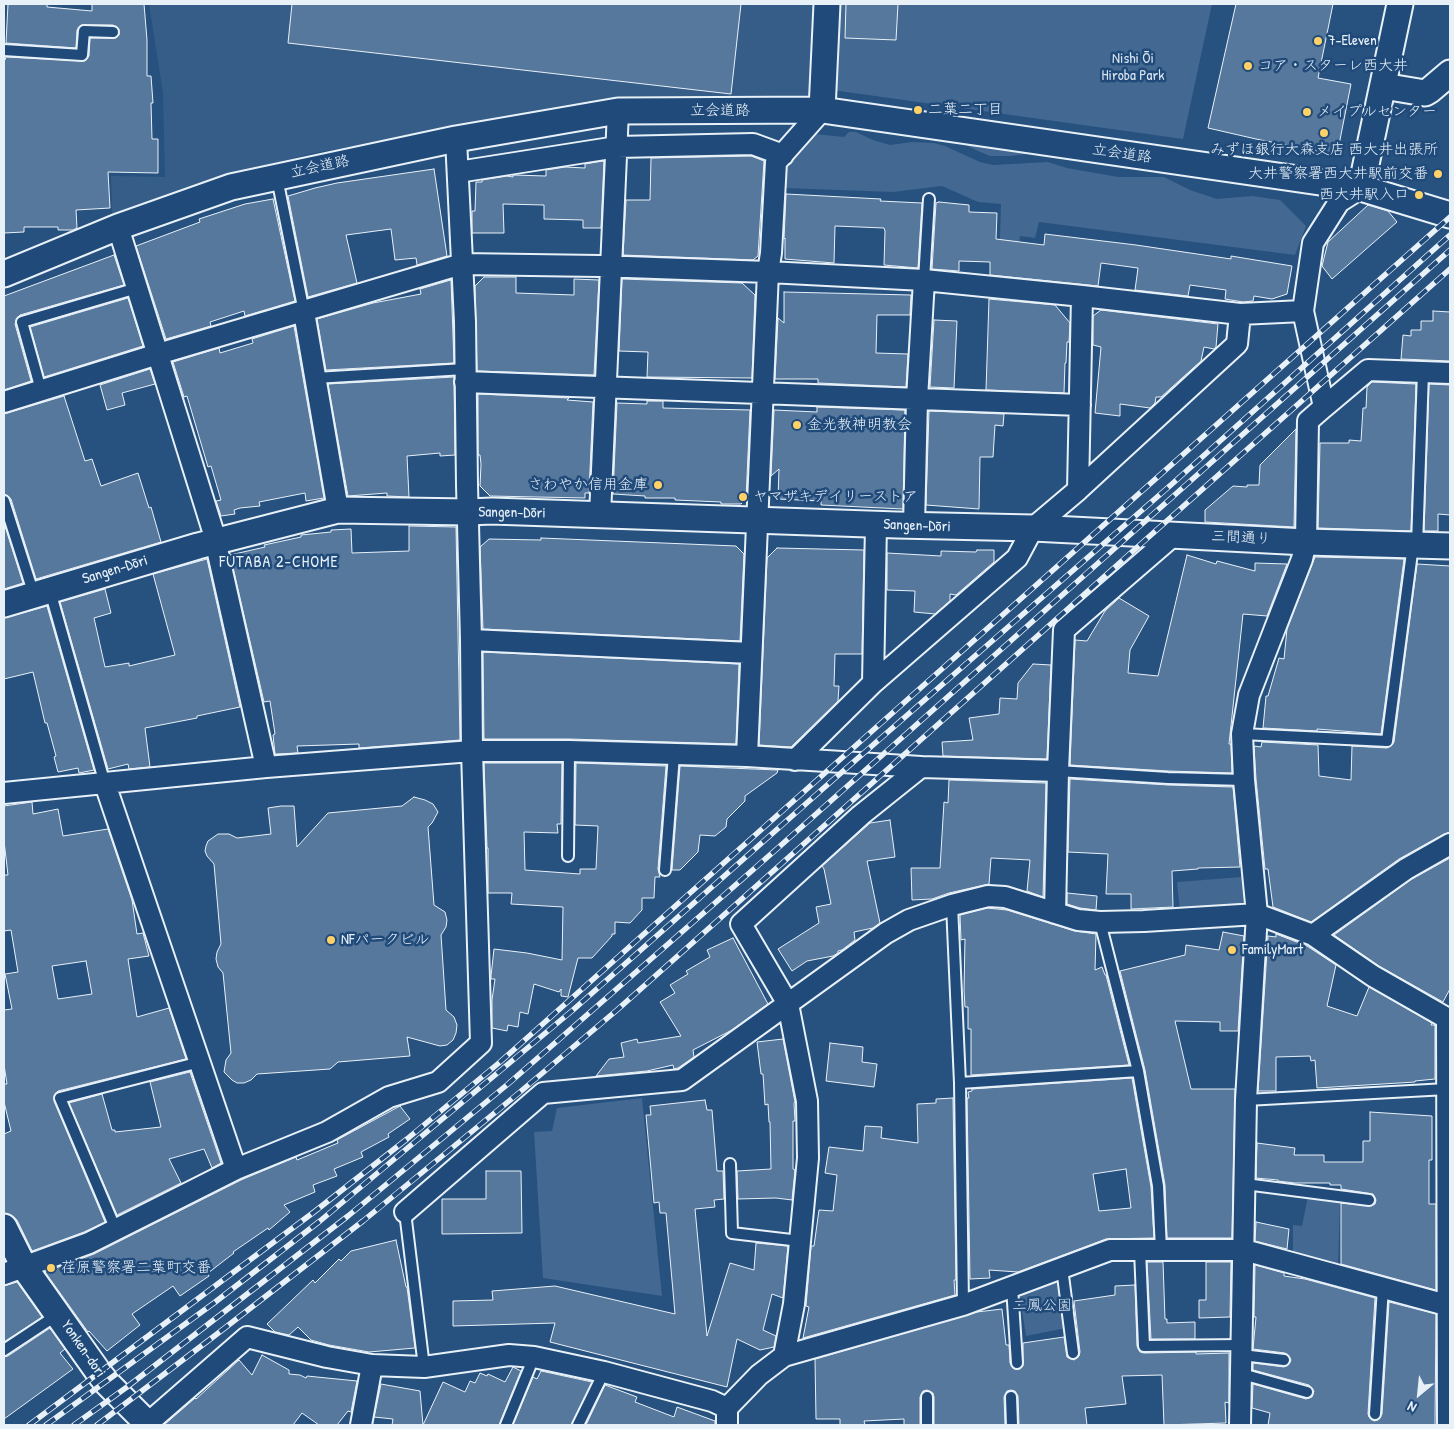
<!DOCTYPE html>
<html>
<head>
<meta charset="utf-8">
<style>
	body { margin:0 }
	#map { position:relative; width:1454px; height:1429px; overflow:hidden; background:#27517f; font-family:"Patrick Hand",sans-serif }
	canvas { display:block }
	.frame { position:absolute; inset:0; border:5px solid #e8f1f8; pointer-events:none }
	.north { position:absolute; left:1394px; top:1369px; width:50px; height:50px; -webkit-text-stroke:4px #1f4a7a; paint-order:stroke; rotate:208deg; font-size:14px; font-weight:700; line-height:20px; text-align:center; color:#e8f1f8 }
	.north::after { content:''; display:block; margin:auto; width:18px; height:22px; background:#e8f1f8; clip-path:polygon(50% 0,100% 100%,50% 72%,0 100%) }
</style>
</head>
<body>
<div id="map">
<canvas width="1454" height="1429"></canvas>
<div class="frame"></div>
<div class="north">N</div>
</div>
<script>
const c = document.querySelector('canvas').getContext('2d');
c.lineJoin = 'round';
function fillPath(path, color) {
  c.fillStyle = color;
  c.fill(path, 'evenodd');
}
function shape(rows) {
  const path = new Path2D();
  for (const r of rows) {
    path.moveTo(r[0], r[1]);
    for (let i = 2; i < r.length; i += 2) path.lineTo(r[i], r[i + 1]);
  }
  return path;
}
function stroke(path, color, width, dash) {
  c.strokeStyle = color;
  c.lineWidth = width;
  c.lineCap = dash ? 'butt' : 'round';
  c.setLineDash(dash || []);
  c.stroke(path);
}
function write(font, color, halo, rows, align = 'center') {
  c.font = font + ' "Patrick Hand","Klee One",sans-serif';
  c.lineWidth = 5;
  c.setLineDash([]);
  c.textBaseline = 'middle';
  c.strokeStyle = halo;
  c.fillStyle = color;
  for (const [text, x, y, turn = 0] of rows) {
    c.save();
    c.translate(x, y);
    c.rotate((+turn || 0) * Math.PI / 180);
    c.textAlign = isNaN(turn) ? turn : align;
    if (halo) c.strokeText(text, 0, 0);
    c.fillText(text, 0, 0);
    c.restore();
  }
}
const built = shape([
	[149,4,819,4,816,92,810,98,756,97,660,99,415,135,314,153,225,175,112,214,111,176,165,177,163,93]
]);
const green = shape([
	[838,4,1212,4,1183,139,832,90],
	[849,132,856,132,873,140,890,145,912,142,934,143,945,146,980,162,993,165,1048,162,1067,168,1118,177,1164,177,1190,190,1217,199,1252,196,1280,200,1306,226,1295,255,1039,222,1035,238,1020,236,1016,267,999,265,1001,204,978,202,942,186,893,192,783,188,783,173,815,134,844,137],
	[961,140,1028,150,1026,154,1011,156,990,156,978,151,964,144],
	[1242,877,1245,907,1180,912,1177,882],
	[642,1098,662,1296,543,1278,534,1132,552,1131,557,1108],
	[1308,1196,1340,1201,1338,1269,1293,1257,1293,1225,1302,1226],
	[1054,1278,1060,1286,1066,1328,1026,1336,1020,1298,1028,1287]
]);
const building = shape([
	[8,4,47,4,47,7,92,11,92,4,144,4,147,40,147,76,151,76,153,103,151,103,152,139,158,139,158,173,108,172,110,208,76,210,77,228,73,230,58,230,58,227,24,227,24,232,4,233,4,60,5,60,6,57,85,61,89,56,90,38,116,38,119,35,119,29,113,25,81,25,77,30,76,48,6,43,8,4],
	[292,4,741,4,731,94,288,43,292,4],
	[846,4,898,4,896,40,845,38,846,4],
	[1236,4,1333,4,1318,78,1351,84,1337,155,1256,139,1208,128,1236,4],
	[751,156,764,161,758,256,753,260,623,255,626,200,650,200,651,158,751,156],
	[603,161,604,161,601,228,583,228,583,220,544,219,544,205,503,204,504,233,472,233,472,211,475,211,476,182,482,182,482,180,507,176,513,177,513,175,546,176,546,170,565,167,585,168,585,164,603,161],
	[434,169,447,256,417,265,416,258,395,260,391,229,346,235,357,283,308,297,288,196,315,188,337,183,434,169],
	[786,194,881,199,880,201,922,203,918,268,884,265,885,231,884,228,835,226,834,263,785,259,785,238,784,239,786,194],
	[273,199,295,301,245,316,244,311,210,322,211,326,166,339,136,246,200,222,199,219,245,204,273,199],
	[939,202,969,205,969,212,997,213,996,239,1044,245,1045,234,1136,245,1231,259,1231,256,1292,266,1287,294,1272,299,1254,296,1253,301,1243,302,1225,299,1226,290,1190,285,1188,296,1135,290,1138,268,1101,263,1098,286,990,275,990,262,959,261,959,271,932,269,936,203,939,202],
	[1368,205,1388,211,1397,222,1332,279,1322,266,1328,242,1368,205],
	[114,255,124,285,20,315,17,318,15,324,31,381,4,390,4,296,114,255],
	[484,277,516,277,516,293,574,295,574,279,599,280,594,375,477,371,475,286,484,277],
	[622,279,742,283,755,295,752,378,647,377,648,352,619,351,622,279],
	[451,280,454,363,326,370,317,319,373,303,421,294,420,289,451,280],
	[784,292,911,295,910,315,877,315,876,353,908,354,906,387,818,383,818,379,775,379,778,318,784,323,784,292],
	[128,298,143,346,44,377,30,327,128,298],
	[989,299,1055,305,1070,323,1069,342,1067,342,1066,363,1065,363,1064,393,986,390,989,299],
	[1101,310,1218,324,1216,347,1214,349,1204,347,1201,361,1161,397,1156,397,1155,403,1150,408,1120,404,1120,416,1095,413,1101,347,1093,345,1093,316,1101,310],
	[1433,311,1450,312,1450,361,1401,359,1403,335,1411,336,1411,330,1421,330,1421,321,1433,321,1433,311],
	[934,320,957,321,954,388,930,387,934,320],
	[294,326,324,498,306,501,305,493,259,502,260,506,240,508,234,510,235,514,221,516,216,501,221,500,211,466,208,467,187,396,184,397,173,362,219,348,220,353,253,343,252,339,294,326],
	[150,369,155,384,122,393,125,405,107,410,100,385,150,369],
	[454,377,455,455,440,456,440,453,407,456,409,497,387,496,387,493,348,496,328,384,454,377],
	[1372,382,1416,384,1411,531,1318,528,1320,443,1349,443,1349,440,1361,441,1363,408,1366,408,1367,387,1372,382],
	[1429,384,1450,385,1450,515,1438,514,1438,531,1424,531,1429,384],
	[478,394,569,398,567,400,593,402,589,493,585,493,585,498,490,496,480,486,481,464,480,455,478,455,478,394],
	[64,396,85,461,92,459,101,486,138,473,149,508,151,507,161,542,36,579,11,499,8,496,4,494,4,414,64,396],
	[647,401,663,401,663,408,750,410,746,499,741,504,721,504,721,502,675,500,675,498,645,498,645,496,613,494,617,403,647,404,647,401],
	[817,407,905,410,903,509,821,505,821,501,778,499,779,469,771,476,774,410,817,412,817,407],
	[929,411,1004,414,1003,426,995,425,993,457,980,457,979,509,926,505,929,411],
	[1296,429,1294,527,1205,522,1205,510,1233,486,1247,487,1247,485,1259,485,1260,465,1296,429],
	[4,523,23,583,4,589,4,523],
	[409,526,456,527,460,740,359,748,359,744,297,746,298,753,275,754,273,735,275,734,270,701,264,702,230,555,265,547,264,545,301,537,301,535,331,532,331,530,351,529,352,553,409,551,409,526],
	[541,538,736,546,744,554,740,641,483,629,480,547,489,539,541,540,541,538],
	[777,548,864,550,862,654,835,654,834,686,839,686,838,701,791,747,759,745,767,558,777,548],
	[977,550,994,550,994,562,956,595,950,594,950,601,935,614,914,612,915,591,887,590,887,553,941,556,941,551,976,552,977,550],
	[1187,555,1216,564,1217,561,1255,571,1255,563,1287,564,1267,616,1243,614,1229,744,1231,744,1232,773,1168,771,1070,765,1075,640,1087,641,1105,611,1119,598,1149,616,1130,650,1128,673,1158,676,1187,555],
	[1315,557,1404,559,1381,734,1317,729,1317,731,1263,728,1266,696,1268,696,1279,658,1284,659,1287,629,1315,557],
	[207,559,240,707,197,716,197,718,145,728,150,767,129,769,128,764,108,769,60,602,105,589,111,613,94,618,105,667,129,663,129,666,175,655,153,574,207,559],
	[1417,564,1450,566,1450,832,1444,834,1399,859,1311,922,1273,907,1268,869,1265,869,1256,779,1254,746,1261,747,1262,742,1318,745,1319,776,1351,780,1352,746,1387,748,1392,745,1394,742,1417,564],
	[47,606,94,770,79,773,78,768,58,772,54,757,56,756,47,723,45,723,33,672,4,679,4,618,47,606],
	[483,652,739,664,736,744,569,739,484,739,483,652],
	[1033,664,1051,665,1047,759,943,756,942,742,973,740,969,718,999,714,1000,698,1017,699,1018,683,1033,664],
	[484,763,562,763,561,824,557,824,558,833,524,832,525,870,580,874,580,869,596,869,598,826,575,825,576,763,666,766,658,869,660,877,655,877,654,898,642,898,642,910,630,923,615,922,615,934,612,934,612,936,592,958,578,958,568,997,561,996,561,989,559,992,534,984,528,1014,520,1012,518,1027,508,1025,507,1031,492,1028,492,1000,495,979,491,979,491,976,494,949,527,953,562,960,563,907,511,904,512,893,488,893,488,848,487,848,484,763],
	[680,766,778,770,777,773,745,796,745,801,727,819,726,827,715,836,700,835,698,852,680,870,672,870,680,766],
	[1070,779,1168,785,1233,787,1240,867,1198,868,1198,869,1172,871,1173,907,1131,909,1131,894,1106,894,1108,854,1068,852,1070,779],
	[949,780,1046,783,1043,897,1027,891,1030,860,991,858,989,884,949,893,932,899,912,900,911,868,940,868,944,802,948,803,949,780],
	[414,797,425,800,433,804,438,812,432,823,428,827,434,905,445,912,447,920,446,927,441,935,446,1010,454,1017,457,1025,456,1033,453,1040,447,1045,440,1046,407,1037,410,1056,338,1062,330,1069,257,1074,251,1080,244,1083,237,1083,232,1080,224,1072,226,1060,231,1053,223,973,218,967,216,959,217,952,221,944,214,864,207,856,205,851,206,846,208,841,218,834,229,834,237,838,271,834,268,808,281,806,294,806,297,847,328,813,402,806,414,797],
	[32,802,33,814,58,809,63,836,108,829,132,900,137,934,143,933,149,956,128,959,137,1017,169,1008,186,1059,58,1091,55,1094,54,1101,105,1222,84,1232,32,1251,17,1220,11,1215,4,1213,4,1134,11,1131,4,1102,4,1084,7,1084,4,1065,4,1010,12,1009,5,974,18,972,11,930,4,931,4,875,8,875,4,841,4,806,32,802],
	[86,961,92,994,58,999,52,966,86,961],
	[890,820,895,857,867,861,880,923,873,928,854,932,855,940,842,950,838,951,838,953,833,956,807,961,792,971,778,949,819,923,816,907,831,904,824,869,822,866,870,823,890,820],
	[1450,858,1450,989,1443,1002,1379,966,1334,935,1412,879,1450,858],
	[1067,893,1097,896,1096,910,1080,908,1067,904,1067,893],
	[987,908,1007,910,1075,931,1096,934,1095,970,1102,967,1105,975,1106,975,1129,1065,971,1075,971,1029,968,1029,968,1007,965,1007,964,990,965,939,961,940,960,915,987,908],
	[1223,932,1244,936,1238,1031,1220,1031,1220,1022,1175,1021,1191,1089,1235,1089,1232,1238,1167,1238,1165,1185,1145,1070,1120,971,1185,955,1186,945,1219,950,1223,932],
	[1276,934,1307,946,1336,965,1327,1006,1357,1016,1369,987,1432,1023,1431,1025,1435,1025,1435,1079,1415,1081,1415,1082,1317,1088,1315,1060,1311,1061,1310,1056,1276,1057,1276,1091,1258,1091,1268,936,1276,937,1276,934],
	[733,938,768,1004,732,1030,693,1050,694,1057,678,1068,674,1069,673,1065,647,1071,596,1076,609,1059,624,1057,621,1043,637,1039,638,1043,681,1036,660,1002,675,993,670,985,688,974,686,971,710,957,707,950,733,938],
	[783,1039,795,1102,794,1103,795,1121,793,1121,793,1169,795,1170,792,1200,776,1198,738,1199,737,1171,771,1169,770,1122,769,1122,768,1104,765,1105,763,1074,761,1074,757,1042,783,1039],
	[830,1043,863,1047,862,1062,877,1064,874,1087,826,1081,830,1043],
	[190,1072,221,1163,212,1168,204,1149,169,1159,181,1183,117,1215,69,1103,102,1094,112,1130,115,1130,115,1132,161,1127,150,1082,190,1072],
	[1132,1078,1151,1187,1154,1238,1106,1239,1018,1272,989,1270,990,1278,970,1279,967,1098,969,1098,968,1092,972,1091,972,1089,1132,1078],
	[1126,1169,1131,1208,1099,1211,1093,1174,1126,1169],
	[953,1098,956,1280,954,1280,955,1295,803,1338,809,1307,806,1306,811,1246,814,1246,819,1210,833,1211,837,1175,825,1173,829,1147,863,1151,865,1126,882,1127,881,1138,918,1143,917,1104,936,1103,936,1099,953,1098],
	[705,1100,707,1110,712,1110,717,1171,723,1171,724,1199,714,1200,715,1207,695,1209,707,1336,730,1263,754,1270,756,1243,788,1246,783,1298,772,1294,763,1330,776,1336,774,1347,760,1350,737,1339,727,1387,550,1342,555,1323,453,1326,453,1301,493,1300,492,1291,555,1286,675,1314,666,1213,660,1213,659,1202,654,1203,646,1115,651,1115,650,1106,705,1100],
	[400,1106,410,1119,388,1134,389,1137,361,1152,363,1157,334,1169,337,1176,313,1185,315,1192,284,1205,290,1212,269,1230,268,1228,233,1252,234,1253,208,1273,209,1276,180,1296,173,1286,132,1314,140,1325,107,1351,89,1331,88,1332,45,1272,94,1254,241,1180,296,1157,297,1160,338,1143,337,1140,400,1106],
	[1370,1112,1432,1116,1432,1160,1429,1160,1429,1204,1436,1204,1436,1290,1341,1264,1341,1203,1371,1206,1375,1204,1376,1200,1373,1194,1341,1189,1341,1185,1330,1185,1330,1183,1295,1183,1278,1181,1278,1180,1256,1178,1257,1143,1295,1148,1294,1155,1324,1155,1324,1162,1363,1162,1363,1141,1370,1141,1370,1112],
	[486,1171,521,1171,522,1233,442,1234,442,1199,486,1199,486,1171],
	[1256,1222,1289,1229,1287,1249,1255,1241,1256,1222],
	[396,1240,406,1287,407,1287,415,1348,369,1352,329,1345,311,1340,298,1327,289,1335,275,1332,267,1324,313,1280,315,1283,339,1259,341,1261,351,1251,396,1240],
	[1147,1262,1163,1262,1165,1319,1167,1319,1167,1323,1195,1322,1195,1339,1151,1339,1147,1262],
	[1206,1262,1231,1262,1230,1317,1199,1318,1199,1300,1206,1300,1206,1262],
	[1255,1265,1284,1273,1284,1276,1305,1279,1375,1298,1368,1414,1369,1417,1374,1421,1378,1420,1382,1414,1389,1302,1436,1314,1435,1425,1268,1425,1270,1413,1252,1408,1253,1384,1306,1399,1312,1397,1314,1391,1309,1385,1253,1370,1253,1363,1284,1367,1289,1364,1291,1360,1288,1355,1285,1353,1253,1349,1256,1317,1254,1317,1255,1265],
	[17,1282,42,1317,4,1342,4,1286,17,1282],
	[1135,1285,1137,1346,1140,1352,1144,1353,1196,1352,1196,1354,1229,1353,1229,1403,1225,1402,1226,1423,1164,1425,1162,1375,1122,1376,1126,1404,1085,1408,1087,1425,1019,1425,1018,1396,1015,1391,1011,1390,1007,1391,1004,1397,1005,1425,934,1425,934,1397,933,1393,927,1390,923,1391,920,1397,920,1425,904,1425,904,1419,864,1421,865,1425,840,1425,840,1419,816,1419,815,1359,977,1312,1002,1309,1006,1345,1009,1345,1010,1363,1014,1369,1020,1369,1023,1366,1023,1343,1064,1337,1067,1357,1071,1359,1074,1360,1079,1356,1080,1352,1074,1301,1115,1295,1115,1286,1135,1285],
	[50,1328,65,1349,60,1353,73,1369,4,1419,4,1357,8,1356,50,1328],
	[262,1355,289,1370,289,1374,300,1375,306,1378,307,1376,357,1381,351,1412,348,1411,337,1425,319,1425,302,1413,293,1425,164,1425,195,1398,196,1399,239,1360,252,1375,262,1355],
	[513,1367,521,1371,499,1425,392,1425,393,1419,374,1417,381,1384,420,1391,423,1425,443,1382,465,1392,470,1381,475,1383,480,1373,487,1376,488,1374,505,1382,513,1367],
	[541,1371,592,1382,571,1425,513,1425,533,1377,537,1379,541,1371],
	[605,1385,637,1397,635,1402,674,1417,677,1407,715,1421,715,1425,586,1425,605,1385]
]);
const service = shape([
	[4,50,82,55,84,31,113,32],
	[277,178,304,312],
	[924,280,929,199],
	[315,378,465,369],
	[41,390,22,322,137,288],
	[4,501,34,595],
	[1417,545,1423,372],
	[50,591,105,784],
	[1242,734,1387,741,1413,545],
	[1058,771,1168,778,1244,780],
	[568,856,569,751],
	[665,870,674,755],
	[952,905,960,1083,963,1305],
	[1100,922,1138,1071,1158,1186,1161,1250],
	[960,1083,1138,1071],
	[1246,1100,1447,1089],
	[730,1164,732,1233,800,1241],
	[1245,1184,1369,1200],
	[405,1212,424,1367],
	[116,1230,60,1098,200,1062],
	[1140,1250,1144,1346,1242,1345],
	[1062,1268,1073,1353],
	[1012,1287,1017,1363],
	[4,1350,57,1315],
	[1242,1355,1284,1360],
	[1242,1374,1307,1392],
	[927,1397,927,1425],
	[1011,1397,1012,1425],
	[1375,1414,1383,1287],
	[506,1425,534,1357],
	[578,1425,604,1372]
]);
const minor = shape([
	[458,172,617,147,753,144,783,155],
	[118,227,213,531,266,767],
	[304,312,338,510],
	[465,382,1080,405],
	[4,402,158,354,462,264,599,266,768,272,924,280,1082,296,1240,314],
	[1324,407,1368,370,1450,373],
	[1078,490,1082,296],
	[600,515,618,111],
	[914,526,917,399,924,280],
	[471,640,751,653],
	[873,683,1017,558,1033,528,1078,490,1237,344,1240,314,1303,311],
	[747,756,768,272,771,253,776,162,822,110],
	[795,760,873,683,876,524],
	[105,784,236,1169],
	[4,793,266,767,472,751,569,751,747,756,921,767,1058,771],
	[1055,913,1058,771,1064,630,1174,535],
	[1313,935,1406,869,1450,844],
	[1447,1018,1448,1425],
	[405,1212,543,1093,682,1080,886,933,909,920,952,905,988,896,1005,897,1078,920,1100,922,1144,921,1257,914,1313,935,1373,976,1450,1020],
	[4,1274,89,1243,236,1169,327,1132,389,1097,438,1082,481,1043,472,751,471,640,467,485,465,322,456,139],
	[784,1356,794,1304,808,1158,807,1101,788,1004,741,924,861,815,921,767],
	[148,1423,247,1337,327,1357,372,1365,424,1367,509,1355,534,1357,604,1372,712,1401,727,1408],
	[361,1425,372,1365],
	[727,1425,727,1408,759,1375,784,1356,963,1305,1110,1250,1244,1250,1450,1306],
	[1240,1425,1246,1100,1257,914,1244,780,1242,734,1249,695,1302,559,1306,542,1308,421,1324,407,1303,311,1313,243,1339,202,1361,188]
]);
const tertiary = shape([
	[1383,86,1425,93,1430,90,1450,73],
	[822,110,827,4],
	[1361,188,1400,4],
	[4,274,118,227,231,187,456,139,618,111,822,110,1361,188,1450,215],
	[4,604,198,546,338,510,469,512,492,511,897,525,1033,528,1306,542,1450,546],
	[4,1227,24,1267,99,1373,106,1382,149,1425]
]);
const rail = shape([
	[29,1425,314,1212,407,1139,500,1062,1450,217],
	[46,1425,214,1303,320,1221,573,1010,826,786,1172,484,1450,235],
	[74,1425,127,1387,348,1216,508,1084,779,847,1450,250],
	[97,1425,217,1334,363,1221,520,1092,617,1010,1450,269]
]);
const markers = [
	[1318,41,5,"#ffd166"],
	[1248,66,5,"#ffd166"],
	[918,110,5,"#ffd166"],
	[1307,112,5,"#ffd166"],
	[1324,133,5,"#ffd166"],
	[1438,174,5,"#ffd166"],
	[1419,195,5,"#ffd166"],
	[797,425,5,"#ffd166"],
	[658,485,5,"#ffd166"],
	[743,497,5,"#ffd166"],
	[331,940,5,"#ffd166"],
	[1232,950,5,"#ffd166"],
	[51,1268,5,"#ffd166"]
];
const poiNames = [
	["7-Eleven",1328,41],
	["コア・スターレ西大井",1258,66],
	["二葉二丁目",928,110],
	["メイプルセンター",1317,112],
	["みずほ銀行大森支店 西大井出張所",1324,150,"center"],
	["大井警察署西大井駅前交番",1428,174,"right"],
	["西大井駅入口",1409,195,"right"],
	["金光教神明教会",807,425],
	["さわやか信用金庫",648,485,"right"],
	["ヤマザキデイリーストア",753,497],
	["NFパークビル",341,940],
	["FamilyMart",1242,950],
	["荏原警察署二葉町交番",61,1268]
];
const parkNames = [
	["Nishi Ōi",1133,59],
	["Hiroba Park",1133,76],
	["二鳳公園",1042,1306]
];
const streetNames = [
	["立会道路",720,111],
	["立会道路",1122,154,8],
	["立会道路",320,167,-12],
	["Sangen-Dōri",512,513,1],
	["Sangen-Dōri",917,526,2],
	["三間通り",1241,538,3],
	["Sangen-Dōri",115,570,-17],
	["Yonken-dori",83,1349,55]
];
const neighbourhoodNames = [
	["FUTABA 2-CHOME",279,563]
];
fillPath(built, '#355d88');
fillPath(green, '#436891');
fillPath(building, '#57789d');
stroke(building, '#e8f1f8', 1);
stroke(service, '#e8f1f8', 14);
stroke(minor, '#e8f1f8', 24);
stroke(tertiary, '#e8f1f8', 29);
stroke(service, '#1f4a7a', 10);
stroke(minor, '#1f4a7a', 20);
stroke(tertiary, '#1f4a7a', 25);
stroke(rail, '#e8f1f8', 5.5);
stroke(rail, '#1f4a7a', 4, [11]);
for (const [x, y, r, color] of markers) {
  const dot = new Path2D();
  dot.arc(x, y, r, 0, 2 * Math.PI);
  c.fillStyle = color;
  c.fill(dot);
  stroke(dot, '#1f4a7a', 2);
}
write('15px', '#e8f1f8', '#1f4a7a', poiNames, 'left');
write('15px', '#d8e3ee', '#1f4a7a', parkNames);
write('15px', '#e8f1f8', '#1f4a7a', streetNames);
c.letterSpacing = '1px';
write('16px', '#e8f1f8', '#1f4a7a', neighbourhoodNames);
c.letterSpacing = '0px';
</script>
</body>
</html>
